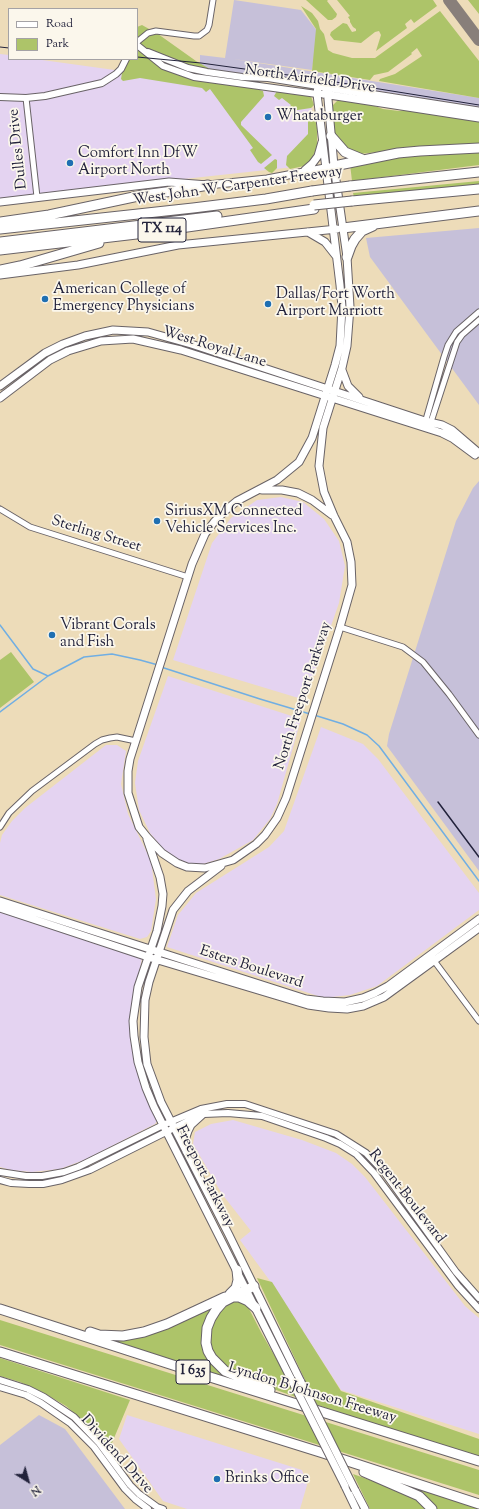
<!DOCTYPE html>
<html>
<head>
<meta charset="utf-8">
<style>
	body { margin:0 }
	#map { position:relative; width:479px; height:1509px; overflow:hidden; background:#eddcb9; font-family:"Sorts Mill Goudy",serif }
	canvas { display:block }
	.legend { position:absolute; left:8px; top:8px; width:130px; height:52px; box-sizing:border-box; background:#fbf7ec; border:1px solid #a4a2a5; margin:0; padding:5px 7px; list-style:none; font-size:12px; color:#22223b }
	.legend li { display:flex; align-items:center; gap:8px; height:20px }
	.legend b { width:20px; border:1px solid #a4a2a5 }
	.north { position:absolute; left:8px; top:1461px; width:40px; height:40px; -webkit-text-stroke:3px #fbf7ec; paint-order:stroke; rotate:143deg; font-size:11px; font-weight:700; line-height:16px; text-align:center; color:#22223b }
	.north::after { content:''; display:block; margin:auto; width:14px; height:18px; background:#22223b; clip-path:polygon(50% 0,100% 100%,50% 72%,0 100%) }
</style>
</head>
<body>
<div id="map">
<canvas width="479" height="1509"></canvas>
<ul class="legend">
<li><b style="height:5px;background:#fff"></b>Road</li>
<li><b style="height:11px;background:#adc469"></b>Park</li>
</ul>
<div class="north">N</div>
</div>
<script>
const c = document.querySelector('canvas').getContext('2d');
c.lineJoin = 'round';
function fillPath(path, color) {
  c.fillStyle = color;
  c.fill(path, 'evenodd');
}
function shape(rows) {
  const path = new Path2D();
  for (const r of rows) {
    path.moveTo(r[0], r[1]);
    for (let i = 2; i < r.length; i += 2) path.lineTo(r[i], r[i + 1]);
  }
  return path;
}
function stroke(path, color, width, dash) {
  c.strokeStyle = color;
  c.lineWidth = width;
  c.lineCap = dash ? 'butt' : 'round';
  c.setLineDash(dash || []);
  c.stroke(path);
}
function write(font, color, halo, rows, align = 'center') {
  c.font = font + ' "Sorts Mill Goudy",serif';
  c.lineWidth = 3.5;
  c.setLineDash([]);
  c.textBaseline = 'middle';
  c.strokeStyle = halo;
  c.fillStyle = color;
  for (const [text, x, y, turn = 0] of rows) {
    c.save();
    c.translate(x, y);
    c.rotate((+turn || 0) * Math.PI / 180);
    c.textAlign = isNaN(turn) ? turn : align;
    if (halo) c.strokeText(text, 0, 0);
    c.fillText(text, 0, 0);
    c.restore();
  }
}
const built = shape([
	[0,54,9,55,9,59,35,59,310,97,316,143,294,167,0,199],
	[281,497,303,502,324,519,339,541,345,566,339,603,305,700,173,660,212,543,231,518,257,500],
	[168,676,301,719,277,804,270,819,253,840,219,859,200,865,182,862,163,849,150,833,139,810,135,783,138,761],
	[321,727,363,744,378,759,479,893,479,910,377,986,350,995,332,997,321,997,167,947,178,915,196,893,269,847,284,831],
	[106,745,117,745,126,751,121,784,128,814,151,861,156,899,151,931,147,937,140,939,0,895,0,843,2,835,12,821,25,808],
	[0,912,116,948,142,958,131,1012,131,1039,136,1068,157,1121,155,1124,84,1160,60,1169,32,1172,11,1170,0,1167],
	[233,1120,302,1140,336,1153,352,1164,365,1177,465,1306,479,1318,479,1434,341,1390,273,1285,240,1240,251,1231,222,1194,193,1144,195,1132,211,1124],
	[127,1415,302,1470,307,1485,300,1509,187,1509,163,1501,119,1439]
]);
const industrial = shape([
	[234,0,301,10,318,32,312,70,233,59,479,98,479,107,353,87,200,68,200,55,225,58],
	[479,228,479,405,370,257,366,238],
	[479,481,479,871,387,746,389,734,456,521,473,488],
	[39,1415,65,1429,125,1509,0,1509,0,1445]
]);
const green = shape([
	[306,0,328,0,327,1,337,14,336,17,332,20,328,20],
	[337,0,433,0,437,6,414,23,411,19,405,24,407,28,376,51,381,35,379,31,375,32,361,43,334,40,330,35,331,32,343,23,347,24,352,32,356,31,356,29,353,27,350,22,350,20,348,17,350,16],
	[468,0,479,0,479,14],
	[301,6,312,13,318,21,320,29,324,34,328,50,333,53,352,58,375,58,440,11,479,61,479,98,379,81,380,79,395,74,422,56,417,48,411,53,412,54,388,72,374,75,370,80,312,71,316,29],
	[142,25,158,34,196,61,222,76,235,82,263,91,264,96,241,122,241,125,272,155,261,164,258,162,250,150,253,148,210,89,206,92,202,88,140,78,123,81,121,79,122,73,129,59,137,59,137,27],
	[277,91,311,96,314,105,311,108,291,111,288,109,291,105,282,98,279,100,274,96],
	[338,100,372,105,383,109,399,111,407,110,479,120,479,145,438,146,359,154,347,150,335,134,332,109,333,105],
	[312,117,315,119,317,128,317,146,315,152,310,161,304,166,290,169,286,165,287,156,308,134,308,119],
	[479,150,479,165,352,181,350,164,381,158],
	[275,159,277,160,277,168,272,173,269,172,264,168],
	[479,181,479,185,354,197,353,193],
	[11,652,34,682,0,708,0,660],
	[257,1278,272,1282,341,1391,479,1439,479,1457,332,1410,265,1386,227,1368,215,1356,211,1348,210,1339,212,1321,225,1305,231,1301,237,1300,246,1303,262,1334,292,1386,305,1380],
	[219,1301,206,1348,241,1382,163,1358,99,1336,126,1338],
	[0,1320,479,1470,479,1495,0,1345],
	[0,1358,130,1400,109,1450,90,1427,66,1406,44,1393,20,1382,0,1376],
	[353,1474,414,1496,429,1509,370,1509],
	[406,1485,479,1508,479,1509,436,1509,405,1487]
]);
const stream = shape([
	[0,625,33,669,48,676],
	[161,667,260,699,310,714],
	[0,712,48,676,84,657,112,654,140,660,158,665],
	[314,715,343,724,367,735,379,746,479,881]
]);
const taxiway = shape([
	[449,0,479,40]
]);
const minor = shape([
	[137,42,148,33,156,31,194,36,199,36,207,30,209,25,213,0],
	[26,98,37,197],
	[425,423,444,357,448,345,456,332,479,312],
	[430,425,457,342,462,335,479,320],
	[0,509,30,527,188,577],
	[340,627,403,647,423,662,449,694,479,735],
	[0,827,9,813,32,791,95,744,102,740,110,738,117,737,136,741],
	[432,958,479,1021]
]);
const tertiary = shape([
	[137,45,163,66,194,77,317,94],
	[148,52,188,68,207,72,242,77,268,78,318,86],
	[0,97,26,98,45,96,102,83,116,74,121,69,126,59],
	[0,1172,26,1176,42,1176,64,1172,78,1167,163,1125,201,1109,227,1104,245,1104,336,1134,366,1153,384,1172,456,1272,479,1298],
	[0,1180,11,1183,29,1184,43,1184,62,1180,90,1170,194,1118,204,1114,228,1113,262,1116,326,1138,340,1144,356,1154,374,1173,458,1286,479,1309],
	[0,1380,28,1389,44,1397,74,1417,99,1443,130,1485,139,1494,157,1507,163,1509],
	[0,1387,26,1395,41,1403,70,1423,94,1447,125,1489,135,1499,148,1509]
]);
const secondary = shape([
	[327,88,334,166,347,257,350,307,347,346,342,368,323,428,319,466,324,492,334,516,347,542,351,562,352,585,340,627,286,798,277,818,265,835,256,844,233,860,205,868,187,867,177,863,162,853,147,837,139,827,128,793,128,771,130,759,192,564,205,534,214,522,226,510,237,501,277,480,299,462,312,438,335,365,340,346,342,307,340,285,317,94,318,86,479,111],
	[323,94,479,118],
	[305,170,312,164,318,156,322,142],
	[0,202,169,182,208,185,267,179,330,167],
	[308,232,325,242,336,256],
	[0,275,78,265,178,245,337,229],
	[342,370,348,386,359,397],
	[0,386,45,353,63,344,85,336,113,330,148,332,191,344,425,421,442,425,452,430,479,453],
	[0,398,50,360,68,351,101,341,133,339,181,350,442,433,452,438,475,455],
	[262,490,282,490,298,493,312,500,332,515],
	[147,839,160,877,163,894,162,906,157,931,138,987,133,1021,134,1036,138,1062,146,1088,154,1107,291,1379],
	[221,866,188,891,173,910,149,982,145,1000,144,1037,147,1064,161,1102,229,1235,301,1382],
	[0,901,306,999,323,1001,345,1002,363,998,375,993,388,986,479,919],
	[0,908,148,957,308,1005,329,1008,347,1009,363,1006,384,997,479,928],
	[186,1151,186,1137,188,1131,191,1125,202,1115],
	[345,1486,356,1509],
	[355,1490,365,1509]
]);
const motorway = shape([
	[331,136,345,152,362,159],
	[334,166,398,153,420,151,479,148],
	[350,186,479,172],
	[352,201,479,189],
	[0,222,49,215,143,195,181,190,208,185],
	[343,228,479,211],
	[0,229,193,208,266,199,312,191],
	[0,242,217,216],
	[0,250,145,233,314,209],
	[347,257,351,246,355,239,362,231,373,226],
	[0,270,20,266,99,243],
	[254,1286,223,1302,216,1310,211,1318,207,1328,206,1343,208,1351,212,1358,225,1371,270,1390],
	[230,1294,236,1288,238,1280,237,1270],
	[232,1297,239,1297,248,1301,256,1308],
	[0,1309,210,1377,479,1461],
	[90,1332,99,1335,123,1336,144,1332,167,1324,225,1297],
	[0,1352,323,1453,479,1504],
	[364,1472,419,1496,432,1509]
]);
const tram = shape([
	[0,47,9,48],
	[137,57,201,63,317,79,479,105]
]);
const rail = shape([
	[438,802,479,857]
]);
const secondaryBridge = shape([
	[291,1379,345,1486],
	[301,1382,355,1490]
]);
const motorwayBridge = shape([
	[312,191,350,186],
	[314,205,352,201]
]);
const markers = [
	[268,117,4,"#1f6fb2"],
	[70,163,4,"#1f6fb2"],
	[45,299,4,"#1f6fb2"],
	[268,304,4,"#1f6fb2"],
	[157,521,4,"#1f6fb2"],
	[52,635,4,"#1f6fb2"],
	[217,1479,4,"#1f6fb2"]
];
const shields = [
	[162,230,48],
	[193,1372,34]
];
const shieldNames = [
	["TX 114",162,230],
	["I 635",193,1372]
];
const streetNames = [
	["North Airfield Drive",310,80,8],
	["Dulles Drive",19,149,-96],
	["West John W Carpenter Freeway",238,187,-8],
	["West Royal Lane",214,348,17],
	["Sterling Street",96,535,17],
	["North Freeport Parkway",304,696,-72],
	["Esters Boulevard",251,968,18],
	["Freeport Parkway",204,1177,63],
	["Regent Boulevard",406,1197,52],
	["Lyndon B Johnson Freeway",312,1394,17],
	["Dividend Drive",116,1455,48]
];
const poiNames = [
	["Whataburger",276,117],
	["Comfort Inn DfW",78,154],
	["Airport North",78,171],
	["American College of",53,290],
	["Emergency Physicians",53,307],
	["Dallas/Fort Worth",276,295],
	["Airport Marriott",276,312],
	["SiriusXM Connected",165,512],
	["Vehicle Services Inc.",165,529],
	["Vibrant Corals",60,626],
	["and Fish",60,643],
	["Brinks Office",225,1479]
];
fillPath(built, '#e4d3f1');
fillPath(industrial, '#c6c0d9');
fillPath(green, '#adc469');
stroke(stream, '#70aee3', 1.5);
stroke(taxiway, '#887f7a', 12);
stroke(minor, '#696367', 7);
stroke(tertiary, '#696367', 8);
stroke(secondary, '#696367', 9);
stroke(motorway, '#696367', 11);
stroke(minor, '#fff', 5);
stroke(tertiary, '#fff', 6);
stroke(secondary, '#fff', 7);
stroke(motorway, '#fff', 9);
stroke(tram, '#22223b', 1);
stroke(rail, '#22223b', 1.5);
stroke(secondaryBridge, '#696367', 9, []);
stroke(motorwayBridge, '#696367', 11, []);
stroke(secondaryBridge, '#fff', 7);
stroke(motorwayBridge, '#fff', 9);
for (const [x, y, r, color] of markers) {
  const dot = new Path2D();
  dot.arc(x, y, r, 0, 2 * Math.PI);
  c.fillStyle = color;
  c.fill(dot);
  stroke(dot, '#fbf7ec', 1.5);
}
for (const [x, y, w] of shields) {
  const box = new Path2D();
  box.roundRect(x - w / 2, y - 12, w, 24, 3);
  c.fillStyle = '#fbf7ec';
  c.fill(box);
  stroke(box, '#22223b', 1);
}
write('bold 14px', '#22223b', null, shieldNames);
write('15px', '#22223b', '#fbf7ec', streetNames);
write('15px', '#22223b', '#fbf7ec', poiNames, 'left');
</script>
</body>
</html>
